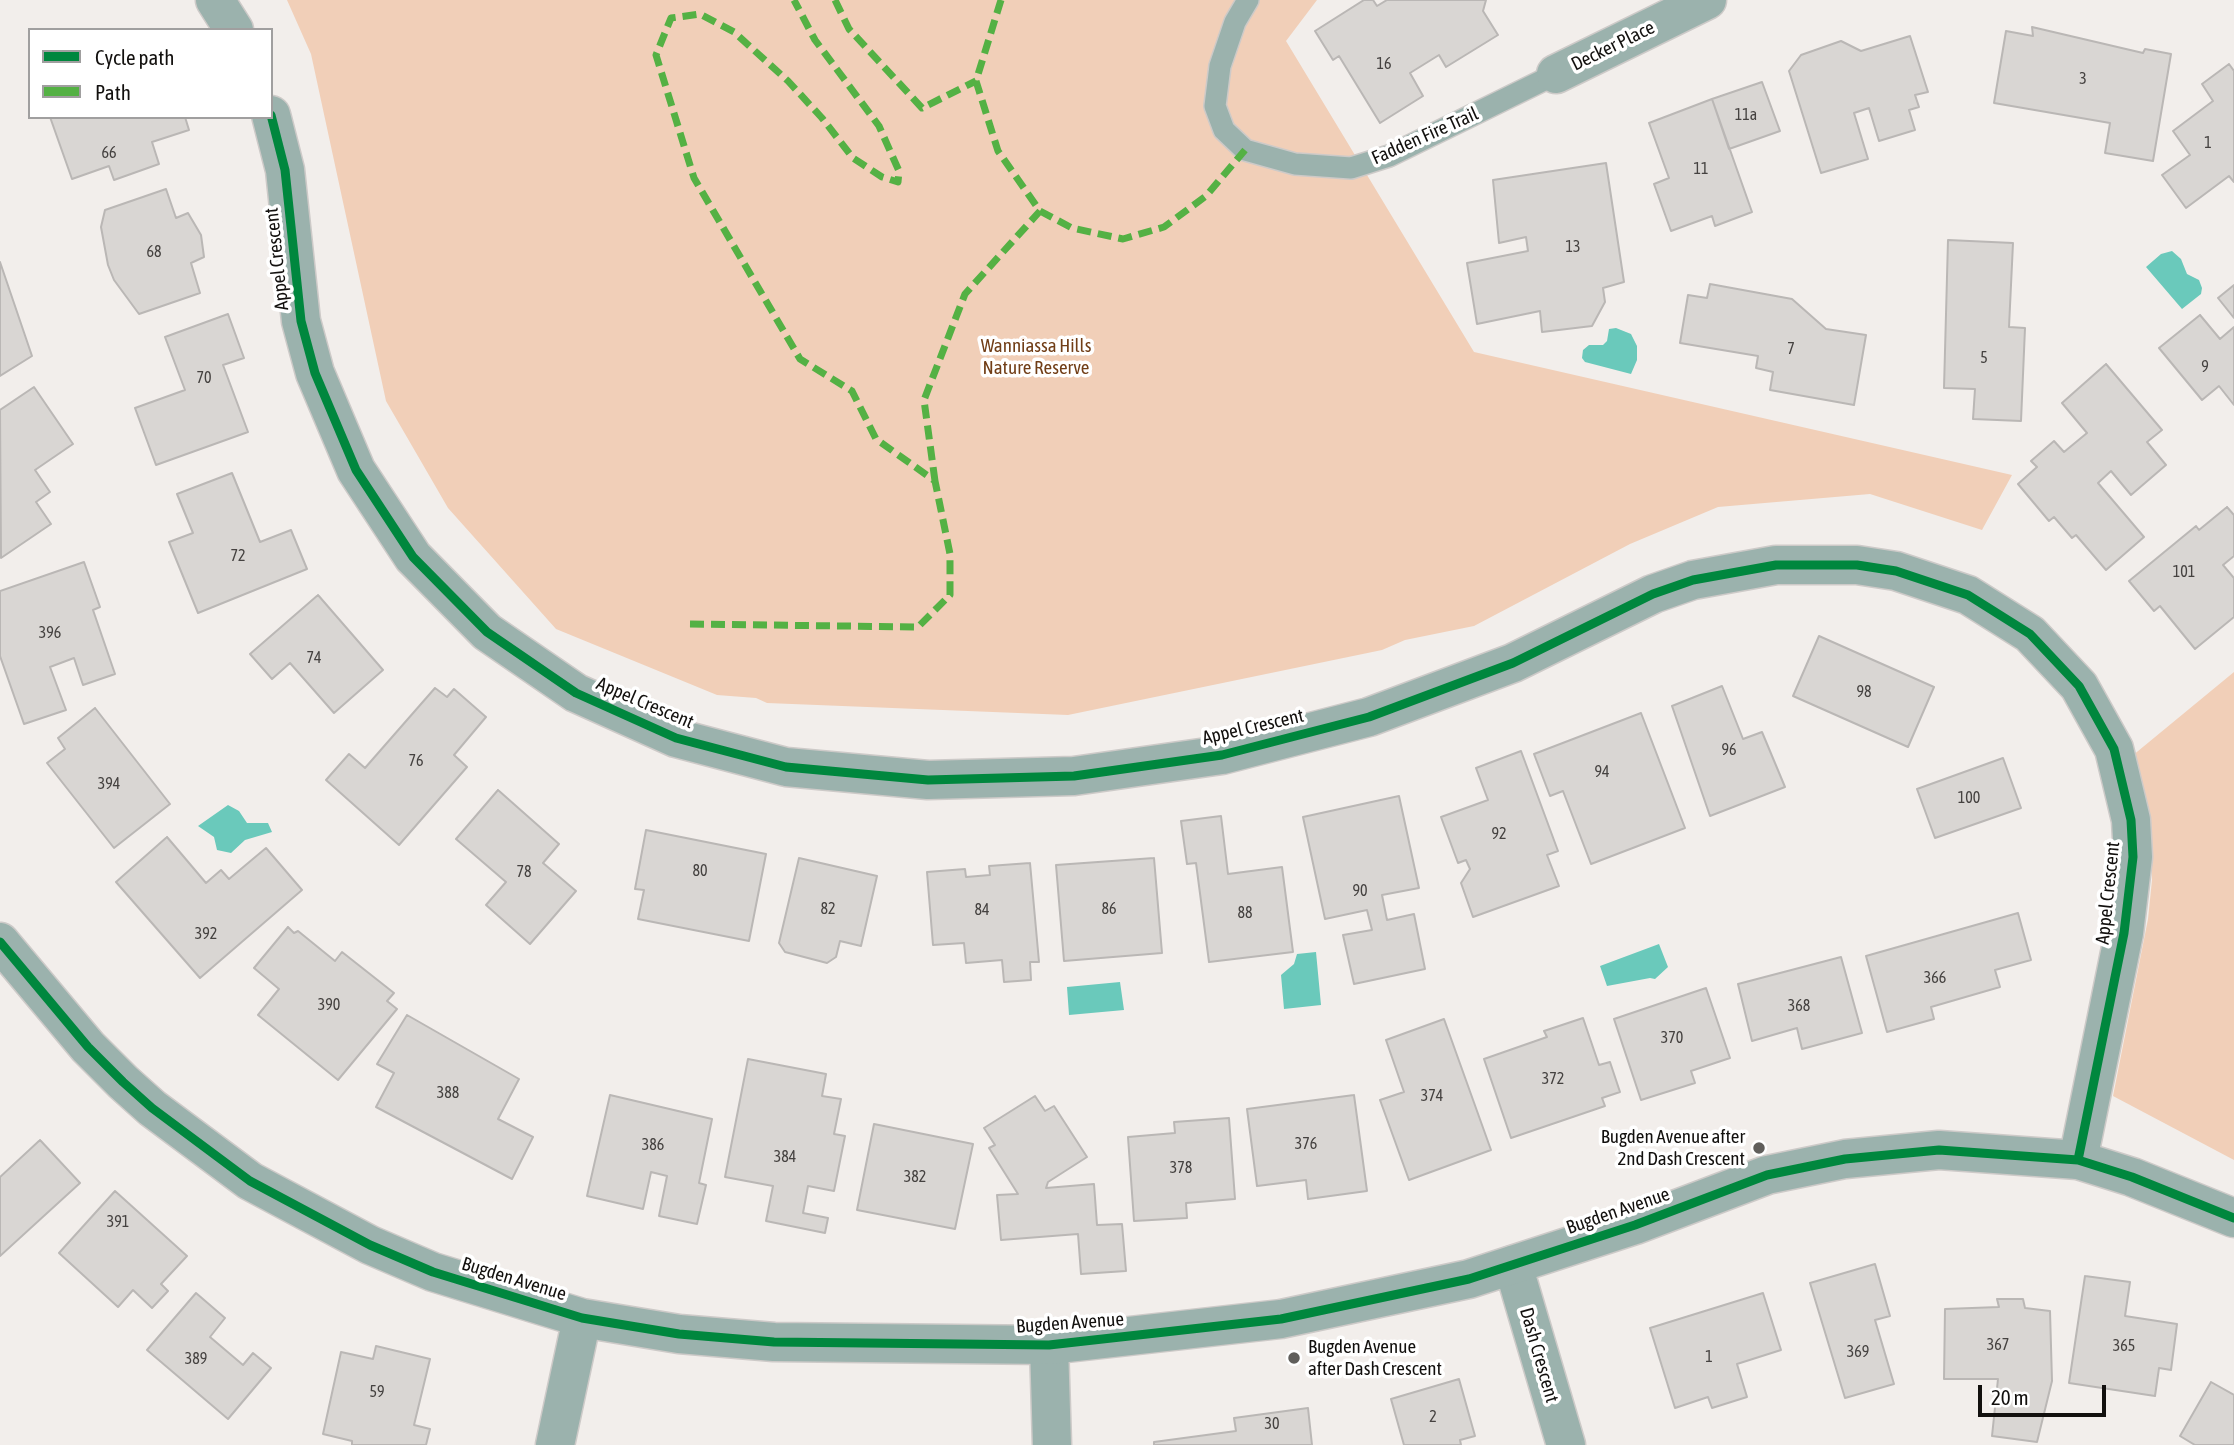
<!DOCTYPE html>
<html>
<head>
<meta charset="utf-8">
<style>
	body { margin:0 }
	#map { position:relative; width:2234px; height:1445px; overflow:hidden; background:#f2eeeb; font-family:"Asap Condensed",sans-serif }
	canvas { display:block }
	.legend { position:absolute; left:28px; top:28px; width:245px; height:91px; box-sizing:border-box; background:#fff; border:2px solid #a09f9f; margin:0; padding:9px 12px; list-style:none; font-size:21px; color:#12100e }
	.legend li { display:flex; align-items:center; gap:14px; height:35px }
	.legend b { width:35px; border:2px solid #a09f9f }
	.scale { position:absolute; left:1978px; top:1385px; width:128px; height:32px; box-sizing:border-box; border:4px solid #12100e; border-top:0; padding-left:9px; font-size:21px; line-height:24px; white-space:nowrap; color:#12100e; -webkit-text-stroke:5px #fff; paint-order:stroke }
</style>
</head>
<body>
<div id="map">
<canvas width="2234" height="1445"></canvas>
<ul class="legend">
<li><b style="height:9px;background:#00873e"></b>Cycle path</li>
<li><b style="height:9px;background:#54b144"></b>Path</li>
</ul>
<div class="scale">20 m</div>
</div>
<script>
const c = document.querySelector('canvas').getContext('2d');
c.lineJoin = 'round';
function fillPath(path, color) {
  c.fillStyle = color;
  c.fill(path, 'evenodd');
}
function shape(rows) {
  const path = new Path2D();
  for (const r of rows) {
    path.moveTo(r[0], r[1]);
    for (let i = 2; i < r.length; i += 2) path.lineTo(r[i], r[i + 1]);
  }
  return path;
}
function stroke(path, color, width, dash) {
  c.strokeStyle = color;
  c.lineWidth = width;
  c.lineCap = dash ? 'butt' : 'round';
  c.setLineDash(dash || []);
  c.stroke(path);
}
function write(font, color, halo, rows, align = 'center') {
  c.font = font + ' "Asap Condensed",sans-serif';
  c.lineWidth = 7;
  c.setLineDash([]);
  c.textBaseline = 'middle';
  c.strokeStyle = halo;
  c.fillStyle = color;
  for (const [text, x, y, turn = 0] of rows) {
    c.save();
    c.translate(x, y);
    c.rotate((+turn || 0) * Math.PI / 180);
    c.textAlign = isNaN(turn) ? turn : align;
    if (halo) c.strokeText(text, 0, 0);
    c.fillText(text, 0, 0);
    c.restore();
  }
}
const green = shape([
	[287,0,1317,0,1286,41,1474,352,2012,475,1982,530,1870,494,1718,507,1630,544,1474,626,1405,640,1382,650,1068,715,767,703,756,698,717,695,556,629,448,508,386,401,311,54],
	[2234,672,2234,1160,2113,1096,2148,919,2152,880,2150,835,2132,756]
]);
const water = shape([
	[2172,251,2181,259,2187,274,2199,280,2202,288,2201,294,2182,309,2146,267,2161,254],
	[1616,328,1631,334,1637,346,1637,360,1631,374,1585,362,1582,358,1583,350,1589,345,1603,345,1607,341,1609,329],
	[228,805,239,811,247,823,268,823,272,832,245,840,231,853,217,850,214,837,198,826],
	[1659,944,1668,967,1655,979,1650,978,1607,986,1600,966],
	[1316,952,1321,1005,1284,1009,1281,975,1294,964,1297,954],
	[1120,982,1124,1010,1069,1015,1067,987]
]);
const building = shape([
	[1364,0,1373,0,1377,6,1387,0,1486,0,1483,11,1498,35,1446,67,1439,55,1410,73,1423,96,1380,123,1339,56,1333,60,1315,31,1364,0],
	[2032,27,2143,53,2145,49,2171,54,2153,161,2105,153,2110,123,1994,103,2006,31,2033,36,2032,27],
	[1910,36,1928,92,1915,95,1919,107,1909,110,1915,130,1879,141,1869,108,1854,113,1868,159,1821,173,1789,71,1801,55,1841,41,1861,51,1910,36],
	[2229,64,2234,71,2234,182,2229,176,2186,208,2162,175,2190,155,2173,131,2213,101,2202,84,2229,64],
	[1762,82,1780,131,1729,149,1712,99,1762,82],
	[1712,99,1752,212,1715,226,1712,216,1671,231,1654,184,1669,178,1649,123,1712,99],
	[50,117,185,117,189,130,152,142,159,164,114,180,109,166,72,179,50,117],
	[1606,163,1624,282,1603,288,1605,302,1592,326,1542,332,1540,311,1477,324,1467,263,1528,251,1526,237,1499,243,1493,180,1606,163],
	[166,189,176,218,188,213,201,235,204,257,191,263,200,293,139,314,114,280,108,265,101,227,105,210,166,189],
	[1948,240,2013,243,2009,327,2025,328,2021,421,1973,419,1975,389,1944,388,1948,240],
	[0,262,32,356,0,376,0,262],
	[1710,284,1792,299,1826,329,1866,335,1854,405,1770,390,1773,372,1756,368,1758,356,1680,343,1688,295,1707,298,1710,284],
	[2234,285,2234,318,2218,298,2234,285],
	[228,314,244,358,223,365,248,432,156,465,135,408,185,390,165,337,228,314],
	[2200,315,2220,339,2234,327,2234,405,2219,386,2202,400,2159,348,2200,315],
	[2106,364,2162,430,2147,442,2166,465,2131,495,2111,471,2098,483,2144,537,2106,570,2076,535,2072,538,2054,517,2049,521,2018,484,2037,467,2031,461,2054,441,2064,452,2087,433,2062,403,2106,364],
	[34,387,73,444,35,470,50,492,36,502,51,524,1,558,0,410,34,387],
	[232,473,260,542,291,530,307,569,198,613,169,542,193,533,177,494,232,473],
	[2227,507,2234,515,2234,556,2223,565,2234,578,2234,617,2195,649,2160,606,2154,611,2129,581,2196,526,2199,530,2227,507],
	[84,562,100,607,93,610,115,674,83,685,74,658,50,667,66,710,24,724,0,656,0,591,84,562],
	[318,595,383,670,334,713,290,663,272,679,250,654,318,595],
	[1819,636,1934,687,1908,747,1793,696,1819,636],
	[1722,686,1743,739,1762,732,1785,787,1710,816,1672,706,1722,686],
	[435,688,447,697,454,689,486,717,454,755,467,767,399,845,326,780,349,754,365,768,435,688],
	[95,708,170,804,114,848,47,763,65,749,58,738,95,708],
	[1641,713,1685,828,1591,864,1563,791,1550,796,1534,754,1641,713],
	[1521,751,1558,851,1547,855,1559,886,1473,917,1461,883,1470,869,1466,860,1458,863,1441,817,1488,800,1476,768,1521,751],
	[2003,758,2021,808,1935,838,1917,789,2003,758],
	[498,790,559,844,543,863,576,891,530,944,486,905,506,882,456,839,498,790],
	[1399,796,1419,888,1382,895,1387,920,1414,914,1425,969,1354,984,1343,935,1372,930,1367,910,1325,919,1303,817,1399,796],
	[1221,816,1228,874,1282,867,1293,952,1209,962,1196,863,1187,864,1181,821,1221,816],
	[646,830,766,854,749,941,638,919,644,890,635,889,646,830],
	[167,837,206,883,221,870,229,879,266,848,302,890,200,978,116,882,167,837],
	[799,858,877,876,861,946,840,941,836,957,827,963,785,952,779,943,799,858],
	[1154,858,1162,953,1064,961,1056,865,1154,858],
	[1030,863,1039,962,1030,962,1031,980,1004,982,1002,960,966,963,964,943,933,945,927,872,965,869,966,877,990,875,989,866,1030,863],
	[2018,913,2031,960,1995,970,2000,987,1931,1007,1934,1019,1887,1032,1866,956,2018,913],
	[288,927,294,933,298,931,335,961,342,952,394,993,387,1001,397,1009,338,1080,258,1015,279,989,254,968,288,927],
	[1841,957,1862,1033,1802,1049,1797,1028,1752,1041,1738,984,1841,957],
	[1706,988,1730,1058,1691,1071,1695,1083,1641,1100,1614,1019,1706,988],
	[407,1015,519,1079,498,1119,533,1137,512,1179,376,1107,394,1073,377,1064,407,1015],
	[1583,1018,1599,1065,1610,1062,1620,1092,1602,1098,1605,1106,1511,1138,1484,1059,1547,1037,1544,1031,1583,1018],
	[1444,1019,1491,1150,1409,1180,1380,1100,1404,1092,1386,1040,1444,1019],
	[748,1059,826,1074,822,1096,841,1099,834,1134,845,1136,834,1191,808,1186,803,1213,828,1218,825,1233,766,1221,773,1186,725,1177,748,1059],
	[610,1095,712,1119,699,1183,706,1185,697,1224,659,1216,667,1176,651,1172,643,1209,587,1196,610,1095],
	[1354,1095,1367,1191,1308,1199,1306,1180,1257,1186,1247,1109,1354,1095],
	[1035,1096,1045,1111,1054,1106,1087,1157,1048,1182,1046,1188,1094,1184,1097,1225,1122,1224,1126,1271,1081,1274,1078,1234,1001,1240,997,1195,1018,1194,989,1148,995,1145,984,1128,1035,1096],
	[1229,1118,1235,1199,1186,1203,1187,1218,1134,1221,1128,1137,1175,1133,1174,1122,1229,1118],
	[874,1124,973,1144,955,1229,857,1210,874,1124],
	[40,1140,80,1183,0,1256,0,1177,40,1140],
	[115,1191,187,1256,161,1284,168,1291,152,1308,133,1290,118,1307,59,1253,115,1191],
	[1875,1264,1890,1316,1875,1320,1894,1384,1845,1398,1810,1283,1875,1264],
	[2085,1276,2130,1282,2125,1316,2177,1324,2171,1370,2159,1368,2155,1396,2069,1383,2085,1276],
	[196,1293,225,1318,210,1337,243,1365,253,1353,271,1368,228,1419,147,1350,196,1293],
	[1763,1293,1781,1350,1737,1364,1747,1397,1712,1408,1708,1397,1675,1408,1650,1328,1763,1293],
	[1997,1299,2023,1299,2025,1308,2050,1311,2052,1381,2037,1442,1992,1436,1998,1379,1944,1379,1945,1309,1999,1307,1997,1299],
	[376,1346,430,1359,414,1425,430,1429,426,1445,352,1445,352,1441,323,1434,341,1352,373,1359,376,1346],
	[1459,1379,1475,1436,1460,1440,1461,1445,1404,1445,1391,1399,1459,1379],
	[2211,1382,2234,1395,2234,1445,2195,1445,2180,1436,2211,1382],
	[1308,1408,1312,1445,1154,1445,1154,1442,1236,1431,1234,1418,1308,1408]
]);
const service = shape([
	[1248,0,1235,22,1220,66,1215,106,1224,130,1245,150,1295,164,1351,168,1389,156,1556,74]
]);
const minor = shape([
	[215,0,234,30],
	[1556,74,1707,0],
	[271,115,285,170,301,321,315,373,356,470,413,557,487,632,576,693,676,738,786,767,928,780,1074,776,1222,755,1369,717,1513,663,1653,594,1693,580,1776,565,1857,565,1896,571,1968,595,2030,634,2079,686,2114,749,2131,820,2133,857,2124,933,2078,1160],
	[1513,1265,1566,1445],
	[1049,1345,1052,1445]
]);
const tertiary = shape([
	[0,942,88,1047,123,1082,152,1108,250,1181,370,1245,433,1272,582,1318,679,1334,774,1342,1049,1345,1281,1319,1469,1279,1635,1225,1767,1175,1845,1159,1939,1150,2078,1160,2132,1177,2234,1218],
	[555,1445,582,1318]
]);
const quiet = shape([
	[835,0,849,29,922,108,976,81],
	[1001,0,976,81,998,151,1040,211,1072,228,1123,239,1164,227,1206,196,1245,150],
	[935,481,924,400,965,294,1040,211],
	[690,624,918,627,950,595,950,554,935,481,876,439,852,391,800,359,694,178,656,55,671,18,700,14,734,32,788,81,822,118,853,158,882,177,898,182,899,171,879,126,815,40,794,0]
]);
const cycleway = shape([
	[271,115,285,170,301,321,315,373,356,470,413,557,487,632,576,693,676,738,786,767,928,780,1074,776,1222,755,1369,717,1513,663,1653,594,1693,580,1776,565,1857,565,1896,571,1968,595,2030,634,2079,686,2114,749,2131,820,2133,857,2124,933,2078,1160],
	[0,942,88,1047,123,1082,152,1108,250,1181,370,1245,433,1272,582,1318,679,1334,774,1342,1049,1345,1281,1319,1469,1279,1635,1225,1767,1175,1845,1159,1939,1150,2078,1160,2132,1177,2234,1218]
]);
const markers = [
	[1759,1148,7,"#605e5b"],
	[1294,1358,7,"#605e5b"]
];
const numberNames = [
	["16",1384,64],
	["3",2083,79],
	["11a",1746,115],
	["1",2208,143],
	["66",109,153],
	["11",1701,169],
	["13",1573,247],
	["68",154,252],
	["7",1791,349],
	["5",1984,358],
	["9",2205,367],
	["70",204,378],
	["72",238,556],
	["101",2184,572],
	["396",50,633],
	["74",314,658],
	["98",1864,692],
	["96",1729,750],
	["76",416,761],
	["94",1602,772],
	["394",109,784],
	["100",1969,798],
	["92",1499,834],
	["80",700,871],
	["78",524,872],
	["90",1360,891],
	["82",828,909],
	["86",1109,909],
	["84",982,910],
	["88",1245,913],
	["392",206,934],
	["366",1935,978],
	["390",329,1005],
	["368",1799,1006],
	["370",1672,1038],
	["372",1553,1079],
	["388",448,1093],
	["374",1432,1096],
	["376",1306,1144],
	["386",653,1145],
	["384",785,1157],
	["378",1181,1168],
	["382",915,1177],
	["391",118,1222],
	["367",1998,1345],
	["365",2124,1346],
	["369",1858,1352],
	["1",1709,1357],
	["389",196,1359],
	["59",377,1392],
	["2",1433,1417],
	["30",1272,1424]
];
const streetNames = [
	["Decker Place",1613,46,-26],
	["Fadden Fire Trail",1425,136,-24],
	["Appel Crescent",277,259,-96],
	["Appel Crescent",645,703,23],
	["Appel Crescent",1253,727,-13],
	["Appel Crescent",2108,893,-84],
	["Bugden Avenue",1618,1211,-19],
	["Bugden Avenue",514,1279,17],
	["Bugden Avenue",1070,1323,-4],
	["Dash Crescent",1539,1355,74]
];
const parkNames = [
	["Wanniassa Hills",1036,346],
	["Nature Reserve",1036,368]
];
const poiNames = [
	["Bugden Avenue after",1745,1137],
	["2nd Dash Crescent",1745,1159],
	["Bugden Avenue",1308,1347,"left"],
	["after Dash Crescent",1308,1369,"left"]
];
fillPath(green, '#f1cfb8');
fillPath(water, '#6ac9bb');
fillPath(building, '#d9d6d3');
stroke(building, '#bab7b5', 2);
stroke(service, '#cdcac8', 24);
stroke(minor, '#cdcac8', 41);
stroke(tertiary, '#cdcac8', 41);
stroke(service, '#9bb2ad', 21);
stroke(minor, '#9bb2ad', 38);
stroke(tertiary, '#9bb2ad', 38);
stroke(quiet, '#54b144', 7, [14, 7]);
stroke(cycleway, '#00873e', 9);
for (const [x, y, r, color] of markers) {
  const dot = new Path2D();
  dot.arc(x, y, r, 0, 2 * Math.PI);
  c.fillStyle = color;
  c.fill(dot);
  stroke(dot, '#fff', 2.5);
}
write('16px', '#454240', null, numberNames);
write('19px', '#12100e', '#fff', streetNames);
write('19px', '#713e17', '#fff', parkNames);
write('19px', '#12100e', '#fff', poiNames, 'right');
</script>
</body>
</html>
